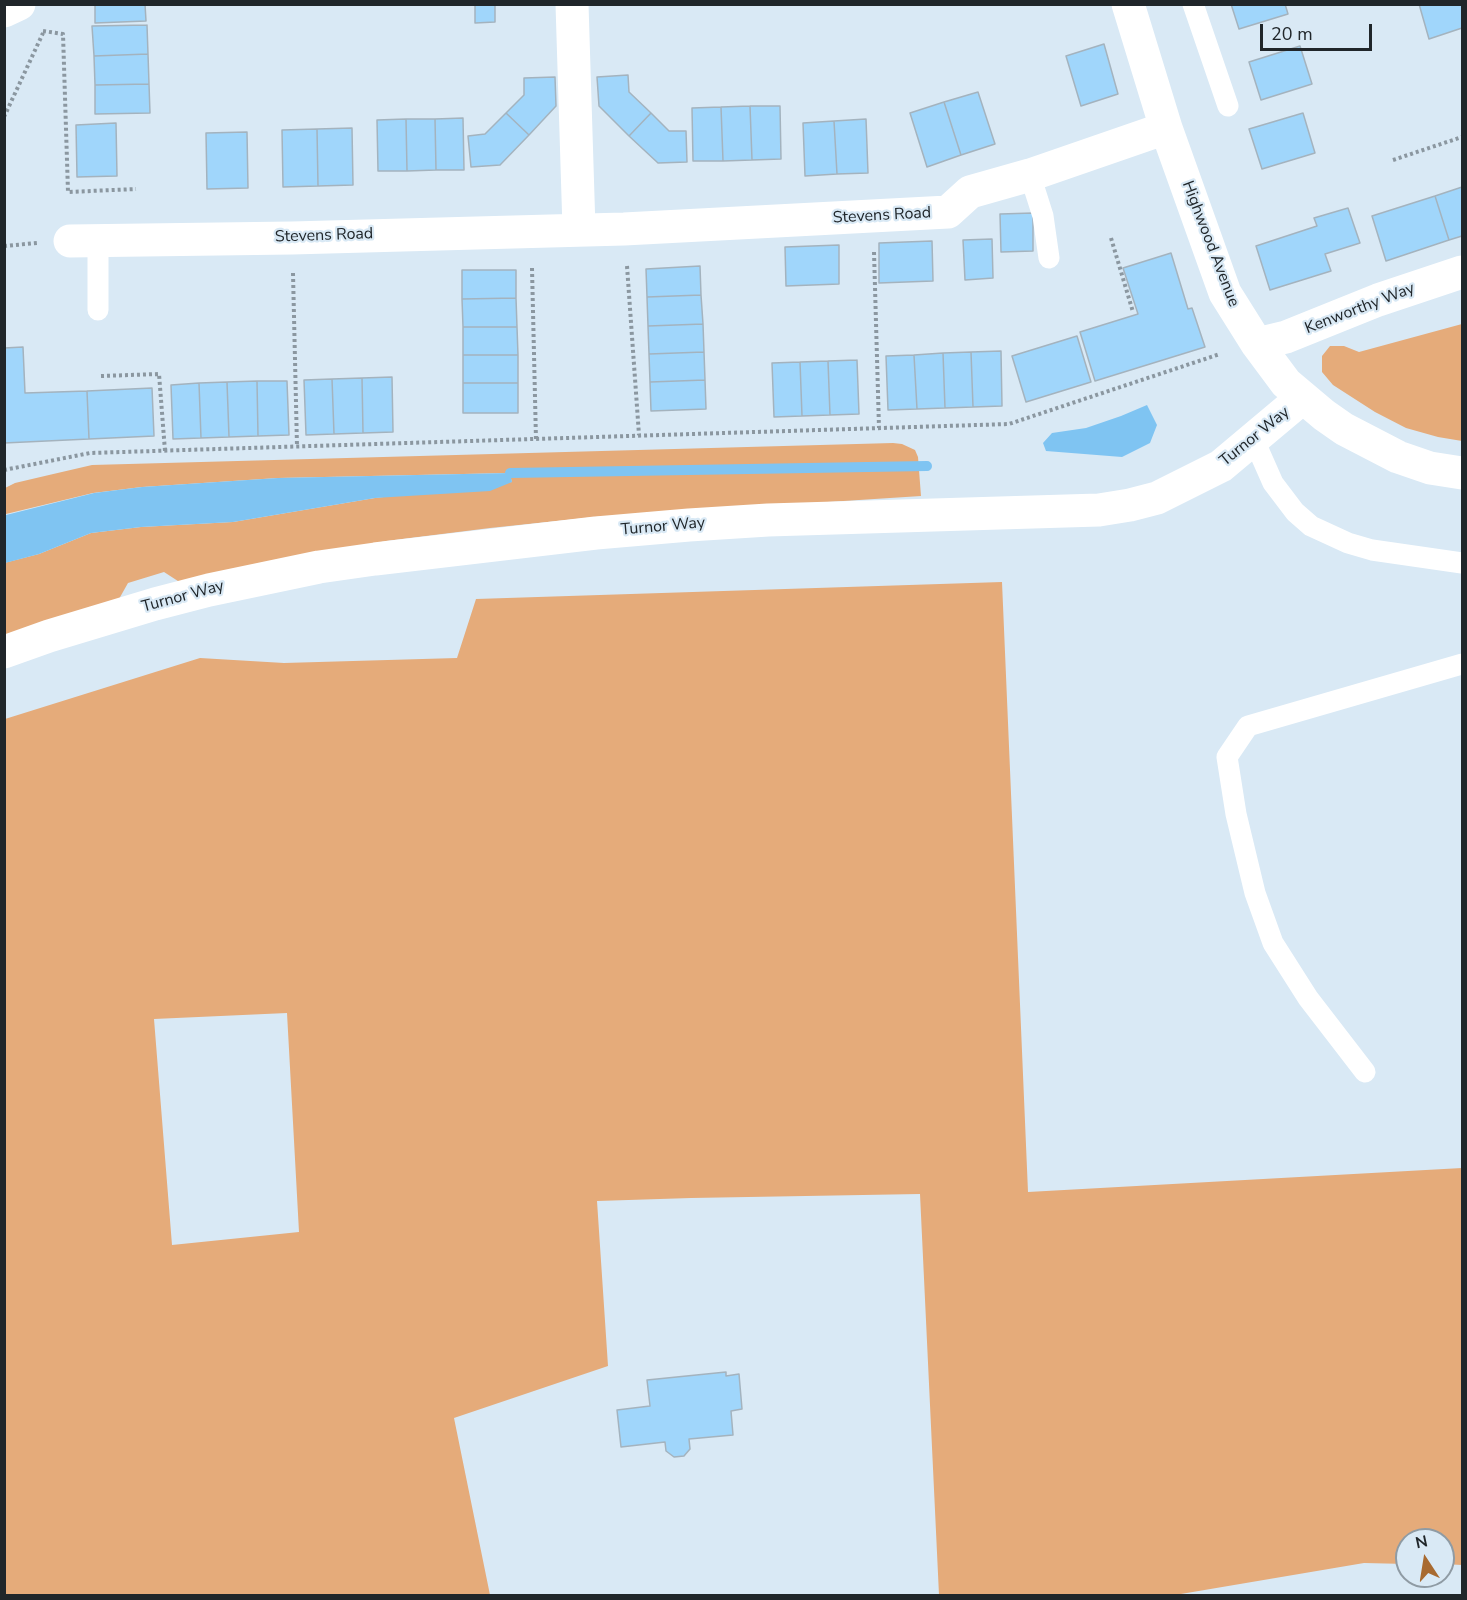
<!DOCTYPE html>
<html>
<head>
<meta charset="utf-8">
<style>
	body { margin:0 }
	#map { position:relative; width:1467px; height:1600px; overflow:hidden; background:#d9e9f5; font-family:"Nunito Sans",sans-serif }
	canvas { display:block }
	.frame { position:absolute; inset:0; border:6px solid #20262a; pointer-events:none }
	.north { position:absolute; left:1395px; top:1528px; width:60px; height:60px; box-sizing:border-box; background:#d9e9f5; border:2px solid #8f9ba4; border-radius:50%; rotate:348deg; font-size:16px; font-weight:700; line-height:24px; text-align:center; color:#20262a }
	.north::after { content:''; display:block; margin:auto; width:21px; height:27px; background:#a86a30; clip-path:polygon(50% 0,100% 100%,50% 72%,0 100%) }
	.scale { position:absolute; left:1260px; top:24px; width:112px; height:27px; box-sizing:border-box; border:3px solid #20262a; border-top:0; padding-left:8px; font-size:18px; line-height:21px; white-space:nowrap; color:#20262a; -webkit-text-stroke:4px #d9e9f5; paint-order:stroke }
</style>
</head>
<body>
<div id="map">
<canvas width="1467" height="1600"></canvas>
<div class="frame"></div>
<div class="north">N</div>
<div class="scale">20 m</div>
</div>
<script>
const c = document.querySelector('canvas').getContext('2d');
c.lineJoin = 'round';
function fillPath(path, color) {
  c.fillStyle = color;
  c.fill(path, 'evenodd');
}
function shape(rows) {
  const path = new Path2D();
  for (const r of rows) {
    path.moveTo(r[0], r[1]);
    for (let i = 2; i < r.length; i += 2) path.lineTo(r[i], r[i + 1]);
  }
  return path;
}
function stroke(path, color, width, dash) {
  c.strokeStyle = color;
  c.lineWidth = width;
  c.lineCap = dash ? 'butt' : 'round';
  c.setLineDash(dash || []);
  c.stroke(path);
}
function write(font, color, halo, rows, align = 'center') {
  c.font = font + ' "Nunito Sans",sans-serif';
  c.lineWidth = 4.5;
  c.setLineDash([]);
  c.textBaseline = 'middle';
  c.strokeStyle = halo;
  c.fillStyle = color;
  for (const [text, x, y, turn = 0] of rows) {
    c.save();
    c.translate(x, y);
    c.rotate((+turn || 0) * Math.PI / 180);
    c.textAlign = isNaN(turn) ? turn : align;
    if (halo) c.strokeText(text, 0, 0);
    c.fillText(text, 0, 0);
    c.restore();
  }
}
const green = shape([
	[1462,324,1462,441,1438,437,1406,428,1375,412,1333,385,1322,372,1322,356,1330,346,1344,346,1359,352],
	[893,443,902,444,915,450,918,457,921,496,595,517,490,528,386,541,181,583,164,572,128,583,119,599,5,636,4,563,39,554,91,533,141,527,233,522,375,498,512,482,509,473,278,478,142,487,93,493,6,514,5,517,5,488,15,483,49,475,92,465],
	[1002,582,1028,1192,1462,1168,1462,1565,1443,1564,1443,1540,1407,1540,1407,1564,1364,1563,1175,1595,939,1595,920,1194,691,1198,597,1201,608,1366,454,1418,490,1595,5,1595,5,719,200,658,284,663,457,658,476,599],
	[287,1013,299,1232,172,1245,154,1019]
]);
const water = shape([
	[1147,405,1157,425,1150,443,1122,457,1046,451,1043,443,1052,433,1086,428,1121,416],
	[510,473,512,482,490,491,375,498,233,522,141,527,91,533,39,554,5,563,6,515,94,493,142,487,278,478]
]);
const stream = shape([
	[510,473,927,466]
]);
const building = shape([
	[95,4,145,4,146,21,95,23,95,4],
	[475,4,495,4,495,22,475,23,475,4],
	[1231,4,1285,4,1288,14,1239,29,1231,4],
	[1419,4,1462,4,1462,28,1429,39,1419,4],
	[147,25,148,54,94,56,92,26,147,25],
	[1104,44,1118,94,1081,106,1066,56,1104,44],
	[1300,46,1312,84,1261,100,1249,62,1300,46],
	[148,54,149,84,95,85,94,56,148,54],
	[628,75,629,92,651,113,629,136,599,106,597,77,628,75],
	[555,77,556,106,529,135,506,113,524,95,524,78,555,77],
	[149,84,150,113,95,114,95,85,149,84],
	[978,92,995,144,961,155,944,102,978,92],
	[944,102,961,155,927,167,910,113,944,102],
	[750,106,780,106,781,159,752,160,750,106],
	[750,106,752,160,723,161,721,107,750,106],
	[721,107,723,161,693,161,692,108,721,107],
	[506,113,529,135,500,165,471,167,468,136,485,134,506,113],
	[651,113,669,131,686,131,687,162,658,163,629,136,651,113],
	[1303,113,1315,153,1262,169,1249,129,1303,113],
	[463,118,464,170,436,170,435,119,463,118],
	[406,119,407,171,378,171,377,120,406,119],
	[406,119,435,119,436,170,407,171,406,119],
	[866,119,868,173,837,174,834,121,866,119],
	[834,121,837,174,805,176,803,123,834,121],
	[116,123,117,176,77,177,76,125,116,123],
	[352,128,353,185,318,186,317,129,352,128],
	[317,129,318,186,283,187,282,130,317,129],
	[247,132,248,188,207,189,206,133,247,132],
	[1462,187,1462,236,1449,240,1435,196,1462,187],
	[1435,196,1449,240,1386,261,1372,216,1435,196],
	[1348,208,1360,243,1325,254,1331,271,1270,290,1256,246,1317,226,1314,218,1348,208],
	[1033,213,1033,251,1001,252,1000,214,1033,213],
	[992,239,993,278,965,280,963,240,992,239],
	[932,241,933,281,879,283,879,243,932,241],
	[839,245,839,284,786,286,785,247,839,245],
	[1171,253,1188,309,1192,308,1205,347,1095,381,1080,332,1138,314,1123,268,1171,253],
	[700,266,701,295,647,297,646,269,700,266],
	[462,270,516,270,516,298,462,299,462,270],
	[701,295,703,324,648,326,647,297,701,295],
	[516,298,517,327,463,327,462,299,516,298],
	[703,324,704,352,649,354,648,326,703,324],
	[463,327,517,327,518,355,463,355,463,327],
	[1077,336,1091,382,1026,402,1012,356,1077,336],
	[23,347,25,393,87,391,89,439,4,443,4,348,23,347],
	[1001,351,1002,406,973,407,971,352,1001,351],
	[704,352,705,380,650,382,649,354,704,352],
	[971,352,973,407,945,408,943,353,971,352],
	[943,353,945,408,917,409,914,355,943,353],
	[463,355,518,355,518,383,463,383,463,355],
	[914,355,917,409,888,410,886,356,914,355],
	[857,360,859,414,830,415,828,361,857,360],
	[828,361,830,415,802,416,800,362,828,361],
	[800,362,802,416,774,417,772,363,800,362],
	[392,377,393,432,363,433,362,378,392,377],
	[362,378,363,433,334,434,332,379,362,378],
	[332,379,334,434,306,435,304,380,332,379],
	[705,380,706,409,651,411,650,382,705,380],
	[257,381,258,436,229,437,227,382,257,381],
	[257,381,287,381,289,435,258,436,257,381],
	[227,382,229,437,201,438,199,383,227,382],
	[199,383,201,438,173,439,171,385,199,383],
	[463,383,518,383,518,413,463,413,463,383],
	[152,388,154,436,89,439,87,391,152,388],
	[726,1372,726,1376,739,1374,742,1409,731,1411,733,1435,689,1439,690,1449,684,1456,674,1457,666,1451,665,1442,621,1447,617,1410,650,1406,647,1380,726,1372]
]);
const path = shape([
	[43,31,63,34,68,192,136,189],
	[4,117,43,33],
	[1393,160,1462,137],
	[1111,238,1133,312],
	[4,246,37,243],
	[874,252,879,428],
	[627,266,639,435],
	[532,268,536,440],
	[293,273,297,446],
	[101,376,159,374,165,451],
	[4,470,90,453,1009,424,1220,354]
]);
const service = shape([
	[1193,4,1228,106],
	[1030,175,1043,216,1049,258],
	[98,310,98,241],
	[1254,440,1273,483,1295,512,1311,526,1348,543,1372,550,1462,563],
	[1365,1072,1308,998,1273,943,1255,893,1236,814,1227,757,1248,726,1462,664]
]);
const minor = shape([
	[572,4,579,229],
	[1128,4,1166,128,1225,293,1257,344,1286,383,1324,415,1344,429,1398,457,1430,468,1462,473],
	[4,11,19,4],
	[70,241,292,238,624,229,948,212,970,192,1030,175,1166,128],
	[1257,344,1286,337,1378,300,1462,272],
	[4,652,49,636,155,604,209,590,319,567,375,559,596,533,689,525,768,520,1099,510,1130,505,1157,498,1221,466,1302,398]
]);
const streetNames = [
	["Stevens Road",882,216,-3],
	["Stevens Road",324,236,-2],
	["Highwood Avenue",1210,244,69],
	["Kenworthy Way",1360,309,-21],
	["Turnor Way",1255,437,-39],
	["Turnor Way",663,527,-5],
	["Turnor Way",183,597,-15]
];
fillPath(green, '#e5ab7a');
fillPath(water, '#7fc4f2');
stroke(stream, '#7fc4f2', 10);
fillPath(building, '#a0d6fb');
stroke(building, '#a4b3be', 1.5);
stroke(path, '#8b97a0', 4, [3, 3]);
stroke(service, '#fff', 21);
stroke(minor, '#fff', 33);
write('16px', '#20262a', '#d9e9f5', streetNames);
</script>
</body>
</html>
